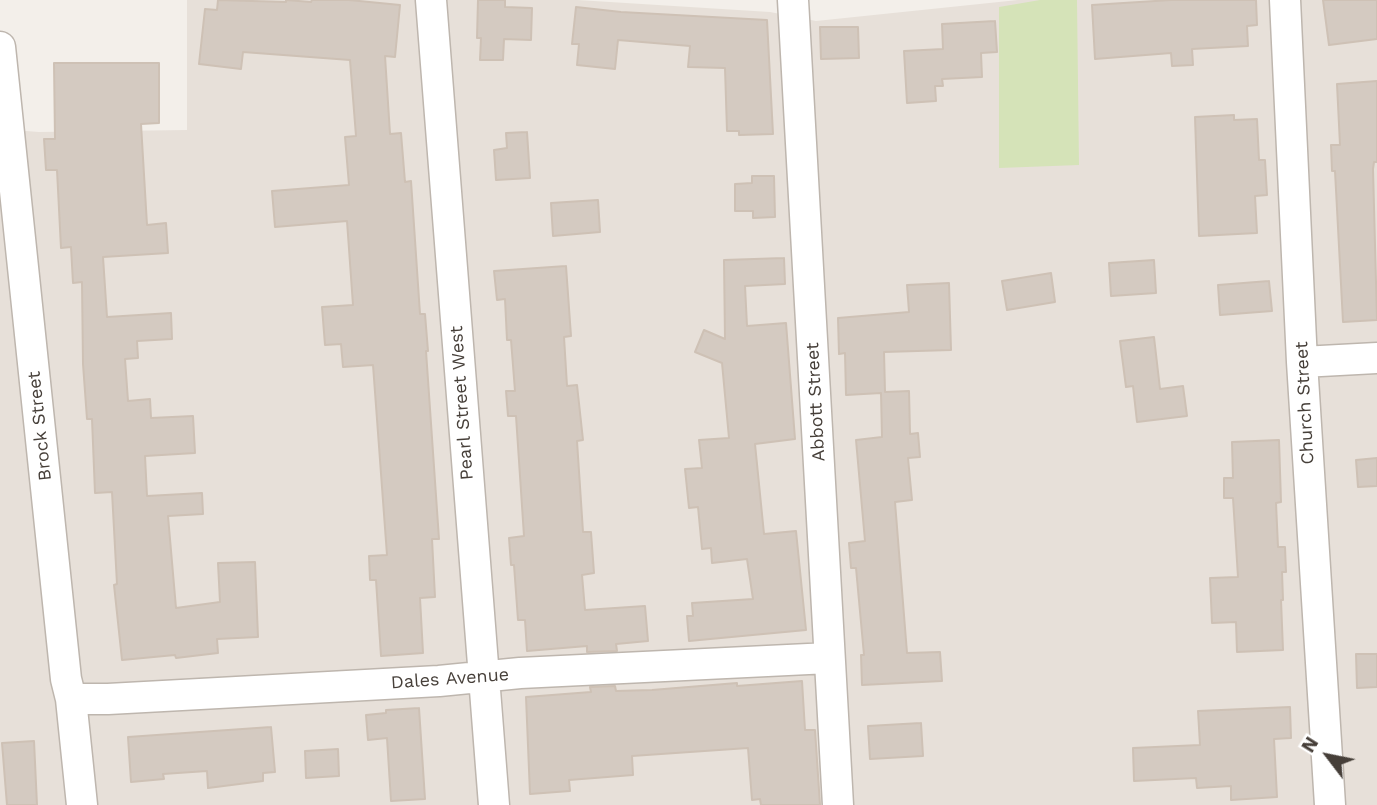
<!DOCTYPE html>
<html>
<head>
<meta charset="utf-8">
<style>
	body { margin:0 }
	#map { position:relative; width:1377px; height:805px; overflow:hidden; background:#f3efea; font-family:"Work Sans",sans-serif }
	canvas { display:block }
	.north { position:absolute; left:1293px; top:721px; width:70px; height:70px; -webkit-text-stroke:5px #fff; paint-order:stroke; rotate:302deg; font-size:19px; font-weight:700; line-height:28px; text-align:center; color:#463f39 }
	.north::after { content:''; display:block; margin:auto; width:24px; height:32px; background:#463f39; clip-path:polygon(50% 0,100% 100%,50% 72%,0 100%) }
</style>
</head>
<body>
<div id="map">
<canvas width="1377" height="805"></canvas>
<div class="north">N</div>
</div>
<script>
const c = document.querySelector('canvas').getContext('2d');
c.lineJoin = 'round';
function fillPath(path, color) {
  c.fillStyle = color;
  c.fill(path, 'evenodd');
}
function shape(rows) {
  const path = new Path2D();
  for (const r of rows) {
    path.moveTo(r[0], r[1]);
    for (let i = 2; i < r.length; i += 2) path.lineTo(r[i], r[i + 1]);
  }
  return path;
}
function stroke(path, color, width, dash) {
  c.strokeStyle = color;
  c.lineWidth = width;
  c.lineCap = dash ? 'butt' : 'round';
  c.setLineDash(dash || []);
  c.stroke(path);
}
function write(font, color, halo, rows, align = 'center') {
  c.font = font + ' "Work Sans",sans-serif';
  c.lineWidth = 5;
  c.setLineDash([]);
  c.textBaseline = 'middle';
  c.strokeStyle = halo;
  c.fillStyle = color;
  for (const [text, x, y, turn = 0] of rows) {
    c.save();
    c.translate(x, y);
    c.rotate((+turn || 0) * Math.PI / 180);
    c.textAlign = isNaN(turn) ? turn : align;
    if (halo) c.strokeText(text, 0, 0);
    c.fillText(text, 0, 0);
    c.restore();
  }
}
const residential = shape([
	[187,0,578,0,770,12,816,21,1018,0,1377,0,1377,805,0,805,0,129,39,132,187,130]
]);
const green = shape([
	[1040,0,1077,0,1079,165,999,168,999,7]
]);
const building = shape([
	[218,0,286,2,286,0,311,2,312,0,349,0,400,5,395,57,385,56,390,134,401,133,405,182,411,181,420,314,425,314,428,351,426,351,439,539,432,539,435,597,420,598,423,653,381,656,376,580,370,580,369,556,387,555,373,365,343,367,341,344,325,345,322,307,353,305,347,221,275,227,272,191,349,185,345,137,356,136,350,60,243,52,241,69,199,64,205,9,217,10,218,0],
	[478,0,505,0,505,7,532,8,531,40,504,39,503,60,480,60,481,38,477,38,478,0],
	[1171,0,1256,0,1257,25,1247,26,1248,46,1192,49,1193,65,1172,66,1171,53,1095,59,1092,5,1171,0],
	[1323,0,1377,0,1377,39,1329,45,1323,0],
	[576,7,621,12,767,20,773,134,739,135,739,131,727,131,725,68,688,67,690,46,618,40,615,69,577,65,579,44,572,44,576,7],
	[995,21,997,52,981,53,982,77,942,79,943,86,935,86,936,101,907,103,904,51,943,49,942,24,995,21],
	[820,27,858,27,859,58,821,59,820,27],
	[54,63,159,63,159,123,141,124,147,225,166,223,168,253,103,257,107,317,171,313,172,339,137,341,138,358,125,359,128,401,150,399,151,418,193,416,195,453,145,456,147,496,202,493,203,514,168,516,176,608,220,602,218,563,255,562,258,637,217,639,218,653,176,658,175,655,122,660,114,585,117,584,112,492,95,493,92,419,87,419,83,364,82,282,73,283,71,247,61,248,57,170,46,170,44,139,55,139,54,63],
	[1377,81,1377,162,1374,162,1373,169,1377,320,1343,322,1335,171,1332,171,1331,145,1340,145,1337,84,1377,81],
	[1234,115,1234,120,1257,119,1259,160,1265,160,1267,195,1255,196,1257,233,1199,236,1195,117,1234,115],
	[527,132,530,178,496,180,494,150,507,148,506,133,527,132],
	[752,176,774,176,775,217,753,218,753,211,735,211,735,184,752,183,752,176],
	[598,200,600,232,553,236,551,203,598,200],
	[784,258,785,284,745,286,747,326,786,323,795,439,755,444,764,534,796,531,806,630,689,641,687,616,693,616,692,603,753,599,747,559,712,563,711,548,702,549,698,507,689,508,685,469,702,468,699,440,729,438,722,363,695,352,704,330,725,339,724,260,784,258],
	[1154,260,1156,293,1111,296,1109,263,1154,260],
	[566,266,571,336,564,337,567,386,577,385,583,440,577,441,583,532,591,532,594,573,582,575,585,610,645,606,648,641,616,644,617,651,587,652,587,646,527,651,525,620,518,620,514,565,511,565,509,538,524,536,516,416,508,416,506,391,515,391,511,340,507,340,505,299,497,300,494,271,566,266],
	[1051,273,1055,302,1007,310,1002,281,1051,273],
	[1269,281,1272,311,1220,315,1218,285,1269,281],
	[949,283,951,350,884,352,885,392,909,391,910,434,918,433,920,457,908,458,912,500,895,502,907,653,940,652,942,681,862,685,861,655,864,655,856,568,851,568,849,543,865,541,856,440,882,437,881,393,846,395,845,353,839,354,838,318,909,312,907,285,949,283],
	[1154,337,1160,389,1183,386,1187,416,1137,422,1133,386,1126,387,1120,341,1154,337],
	[1279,440,1281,502,1276,503,1278,547,1285,547,1286,572,1282,572,1283,600,1281,600,1283,650,1237,652,1236,622,1212,623,1210,578,1238,577,1233,498,1224,498,1224,478,1233,478,1232,442,1279,440],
	[1377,458,1377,486,1358,487,1356,460,1377,458],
	[1356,654,1377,654,1377,687,1357,688,1356,654],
	[802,681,805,730,815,730,820,805,761,805,760,799,752,800,748,748,632,756,633,775,569,780,570,791,530,794,526,697,591,692,590,687,615,686,616,691,652,690,737,683,737,686,802,681],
	[1290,707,1291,738,1274,739,1277,797,1231,800,1231,786,1197,788,1196,778,1134,781,1133,748,1200,745,1198,711,1290,707],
	[419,708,425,799,391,801,387,738,368,740,366,715,386,713,386,710,419,708],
	[921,723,923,756,870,759,868,726,921,723],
	[271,727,275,772,263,773,263,781,208,788,207,771,163,774,164,779,131,782,128,737,271,727],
	[34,741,37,805,7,805,2,743,34,741],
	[338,749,339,776,306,778,305,751,338,749]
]);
const street = shape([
	[431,0,494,805],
	[793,0,838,805],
	[1285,0,1302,362,1330,805],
	[0,47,66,679,71,699,82,805],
	[1302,362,1377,358],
	[71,699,108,699,439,681,520,673,829,658]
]);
const streetNames = [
	["Abbott Street",816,402,-93],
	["Pearl Street West",462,403,-94],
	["Church Street",1305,403,-93],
	["Brock Street",40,426,-96],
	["Dales Avenue",450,679,-4]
];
fillPath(residential, '#e7e0d9');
fillPath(green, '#d5e3b8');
fillPath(building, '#d4cac1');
stroke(building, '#cec1b5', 2);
stroke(street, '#beb6ae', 33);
stroke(street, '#fff', 30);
write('18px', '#463f39', '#fff', streetNames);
</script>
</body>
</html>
